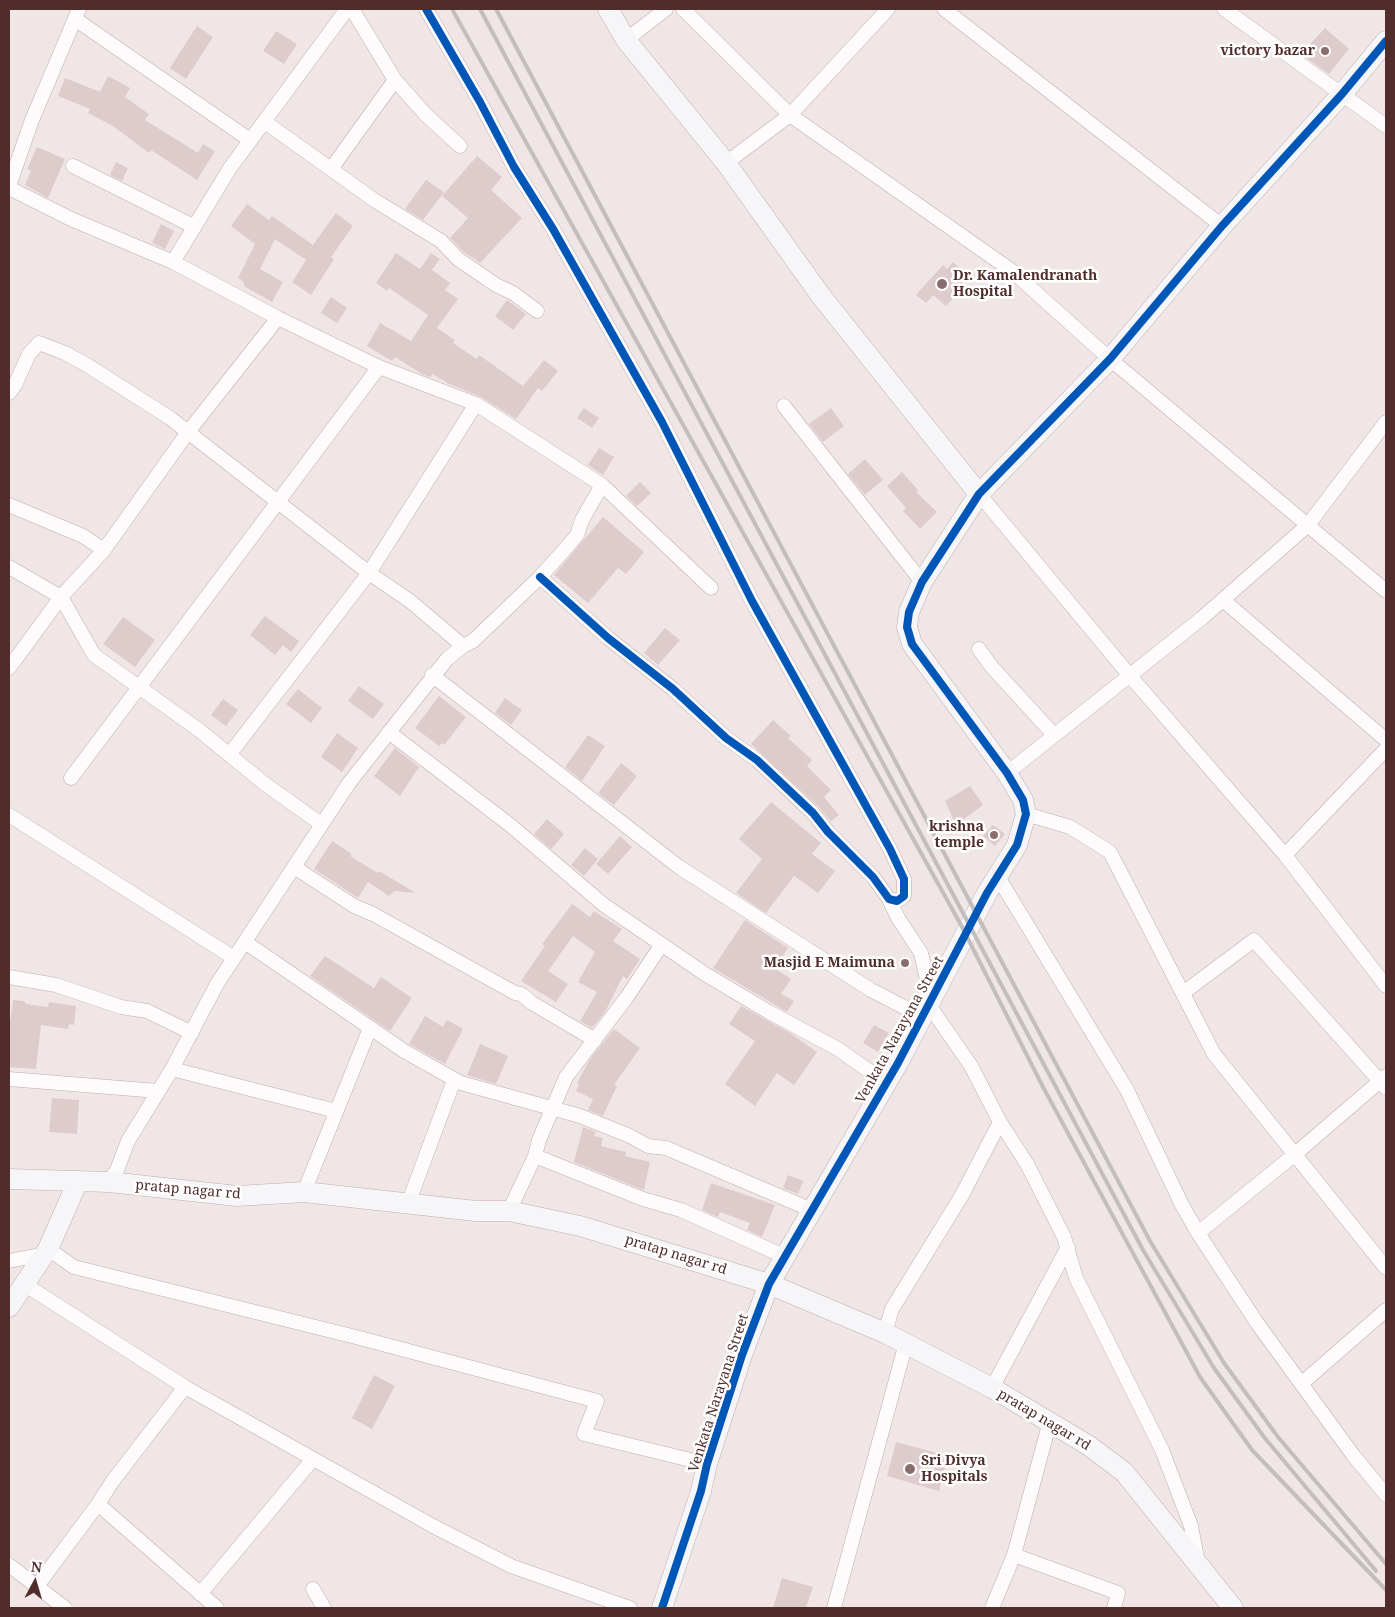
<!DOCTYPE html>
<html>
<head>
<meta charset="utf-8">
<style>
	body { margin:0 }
	#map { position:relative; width:1395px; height:1617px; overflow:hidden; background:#f1e6e6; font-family:"Noto Serif",serif }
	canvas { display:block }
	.frame { position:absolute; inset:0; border:10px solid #502d2b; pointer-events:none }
	.north { position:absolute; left:10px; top:1557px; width:50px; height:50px; -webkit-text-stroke:4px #fff; paint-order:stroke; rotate:6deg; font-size:14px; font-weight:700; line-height:20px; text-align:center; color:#502d2b }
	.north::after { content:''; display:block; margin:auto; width:18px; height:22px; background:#502d2b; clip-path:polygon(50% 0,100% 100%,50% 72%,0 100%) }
</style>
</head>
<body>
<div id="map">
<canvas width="1395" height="1617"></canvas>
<div class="frame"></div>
<div class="north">N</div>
</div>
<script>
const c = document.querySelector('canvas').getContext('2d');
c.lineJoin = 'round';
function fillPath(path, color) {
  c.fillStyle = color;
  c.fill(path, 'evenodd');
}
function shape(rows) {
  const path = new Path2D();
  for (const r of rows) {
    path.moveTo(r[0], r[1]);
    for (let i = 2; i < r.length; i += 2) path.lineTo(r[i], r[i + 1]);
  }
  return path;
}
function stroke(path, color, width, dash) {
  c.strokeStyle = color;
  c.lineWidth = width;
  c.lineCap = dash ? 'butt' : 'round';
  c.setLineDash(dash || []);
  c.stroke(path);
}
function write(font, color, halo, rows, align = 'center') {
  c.font = font + ' "Noto Serif",serif';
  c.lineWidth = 5;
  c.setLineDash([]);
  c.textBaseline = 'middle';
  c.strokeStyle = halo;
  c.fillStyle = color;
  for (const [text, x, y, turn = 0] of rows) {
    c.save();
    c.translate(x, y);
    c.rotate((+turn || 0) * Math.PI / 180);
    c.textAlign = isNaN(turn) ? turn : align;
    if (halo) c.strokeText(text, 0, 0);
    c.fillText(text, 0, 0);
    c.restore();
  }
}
const building = shape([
	[197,26,213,37,186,79,170,68],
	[1325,28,1349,49,1329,74,1301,54],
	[276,31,297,44,284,64,263,51],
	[108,76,130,88,125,97,149,114,145,120,198,153,203,144,215,151,197,180,151,150,149,153,113,126,88,113,90,109,58,96,65,78,100,92],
	[37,147,65,159,48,198,25,185,31,171,27,169],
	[477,156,502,177,491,190,522,218,480,263,464,252,450,238,468,218,442,196],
	[116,162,128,168,122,181,110,175],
	[426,180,444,192,423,220,405,209],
	[247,204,269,220,272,216,313,245,336,213,353,226,331,257,334,259,311,295,292,282,306,260,275,239,260,269,283,282,272,302,244,286,244,282,238,278,255,244,231,226],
	[161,224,174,231,165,249,152,243],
	[396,253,420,269,431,253,440,259,432,270,450,283,445,290,458,299,437,328,455,340,453,343,477,359,479,355,523,386,544,360,558,371,542,391,538,388,516,419,479,396,447,383,433,374,430,377,422,374,395,357,392,361,367,346,380,323,411,341,428,315,389,288,387,291,376,283],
	[953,262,964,272,958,279,965,285,946,306,933,295,926,303,916,295,943,265,947,269],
	[331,297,347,308,337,323,321,313],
	[507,300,526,314,513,330,495,316],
	[584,408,599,418,592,428,577,418],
	[831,408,844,426,823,442,809,424],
	[599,448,614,457,603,475,588,465],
	[865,459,883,480,865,495,848,474],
	[902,472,918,490,916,492,937,512,920,529,903,511,906,508,887,486],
	[640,482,651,493,637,506,626,496],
	[603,517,644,552,626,574,618,568,588,603,554,575],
	[265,616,299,641,291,652,283,645,275,655,250,635],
	[123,617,155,640,135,667,103,644],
	[665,628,680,640,658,665,644,653],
	[359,686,384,704,373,719,348,701],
	[298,689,322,708,311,723,286,704],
	[439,696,466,717,444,745,442,743,439,746,415,728],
	[505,698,522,710,511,725,495,713],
	[223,699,238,710,226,726,211,715],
	[773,720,791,736,788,738,812,760,807,766,831,790,824,797,839,815,831,821,819,807,751,744],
	[337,733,358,748,342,772,321,757],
	[588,735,605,746,582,781,565,767],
	[395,748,419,767,400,796,374,776],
	[621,763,637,776,614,805,598,793],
	[970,786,983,805,956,825,945,801],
	[771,802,821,843,812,854,835,871,818,893,794,876,766,913,736,893,762,859,739,839],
	[547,819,564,834,551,849,534,834],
	[993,825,1005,834,995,846,983,836],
	[620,836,632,847,608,874,596,864],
	[332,841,352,854,350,856,378,873,379,871,416,893,395,891,389,896,368,882,358,898,314,869],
	[585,848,598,859,584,876,571,865],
	[572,904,590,917,594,911,622,929,613,941,640,959,627,979,623,976,605,1012,592,1028,580,1021,597,992,578,982,595,952,573,936,548,971,568,984,556,1002,521,981,545,946,542,944],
	[745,920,788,948,774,968,791,979,781,994,794,1001,787,1012,713,968],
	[325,956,374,988,381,977,412,998,390,1031,310,976],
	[13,1000,24,1001,26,1004,48,1007,49,1002,76,1006,74,1025,69,1024,68,1029,41,1025,36,1069,9,1067,9,1031],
	[741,1006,790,1033,817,1052,794,1085,777,1073,755,1106,725,1084,755,1041,729,1024],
	[425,1016,443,1027,447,1020,463,1029,445,1064,409,1044],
	[874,1025,889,1033,878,1052,863,1043],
	[614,1029,640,1048,614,1085,617,1086,603,1116,588,1110,593,1099,576,1091,579,1085,577,1083,590,1059],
	[480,1044,508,1056,496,1084,467,1075],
	[52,1098,79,1100,77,1134,49,1132],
	[583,1127,596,1132,594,1136,603,1138,601,1146,626,1152,625,1156,650,1162,644,1190,574,1162],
	[788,1175,803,1181,798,1194,783,1188],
	[711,1183,775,1205,762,1237,747,1230,750,1223,720,1212,718,1217,702,1210],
	[374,1375,395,1386,372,1429,352,1418],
	[896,1442,948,1456,939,1491,887,1476],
	[782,1578,813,1587,806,1608,773,1608]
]);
const street = shape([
	[426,9,480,102,514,167,553,229,662,422,752,601,890,849,904,879,904,896,897,901,889,899,873,877,828,832,813,813,757,760,726,738,673,689,608,638,540,577],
	[683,9,790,115,1012,271,1110,359,1386,591],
	[944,9,1222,226],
	[1224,9,1386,126],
	[75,19,250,140],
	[626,40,666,9],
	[395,80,426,115,460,146],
	[265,122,374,200,441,241,458,259,496,285,513,293,537,311],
	[726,163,790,115,888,9],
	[73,166,193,226],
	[331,169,395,80,352,9],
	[9,186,32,120,79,9],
	[9,188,71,219,173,262,278,318],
	[173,262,230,168,347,9],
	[9,393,15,385,29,354,39,343,65,353,87,365,170,418,369,573,410,601,463,646],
	[784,406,922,582],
	[979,494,1130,676,1285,855,1386,986],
	[9,505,83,536,104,550],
	[9,567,61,597,9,668],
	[1223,600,1386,740],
	[979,649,991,666,1054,735],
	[432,675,679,867,871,990,923,1017],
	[390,733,510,825,604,905,705,974,769,1012,838,1049,886,1083],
	[229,755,369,573,476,404],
	[1007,773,1202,618,1308,525,1386,422],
	[71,778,379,367],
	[1026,814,1070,827,1110,852,1214,1054,1386,1268],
	[9,815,234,958],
	[321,824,265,784,199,730,94,655,61,597,104,550,188,432,278,318,379,367,476,404,602,485,711,588],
	[1285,855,1386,749],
	[294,867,354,906,373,914,515,993,521,994,532,1003,595,1040],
	[998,877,1127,1090,1182,1205,1198,1233,1257,1323,1353,1455,1386,1495],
	[889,899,898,918,921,953,926,975,935,993],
	[245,942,404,1051,461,1083,580,1116,630,1136,648,1146,666,1148,812,1210],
	[662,944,627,997,566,1077,539,1140,535,1156,643,1199,681,1210,786,1257],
	[9,977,56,985,121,1007,147,1011,192,1033],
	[1183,993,1254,940,1386,1088],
	[929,1005,971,1066,1000,1122],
	[172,1069,336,1111],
	[9,1079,158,1091],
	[109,1182,117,1170,128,1141,172,1069,217,984,349,783,447,659,463,646,473,641,540,577,567,547,577,535,582,520,602,485],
	[304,1192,370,1028],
	[408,1204,454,1080],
	[509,1211,535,1156],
	[1198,1233,1294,1155,1386,1076],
	[48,1249,74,1267,356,1337,597,1401,584,1434,707,1464],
	[9,1261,45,1254],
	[24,1284,185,1387,433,1526,511,1566,630,1608],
	[885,1333,892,1309,962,1195,1000,1122,1027,1164,1064,1237,1076,1278,1162,1450,1191,1526,1198,1563],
	[1301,1384,1386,1310],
	[992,1388,1068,1247],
	[98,1504,217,1608],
	[1014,1555,1118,1593,1114,1608],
	[9,1565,65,1608],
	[37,1586,98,1504,112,1482,185,1387],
	[313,1589,324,1608],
	[200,1594,313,1459],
	[834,1608,906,1343],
	[992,1608,1014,1555,1050,1421]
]);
const secondary = shape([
	[608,9,626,40,726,163,821,296,979,494],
	[9,1179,109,1182,237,1196,304,1192,476,1211,509,1211,580,1226,769,1284,885,1333,992,1388,1088,1445,1124,1472,1233,1608],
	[9,1307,48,1249,78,1181],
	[662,1608,701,1491,707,1464,742,1355,769,1284,898,1063,987,893,1017,845,1026,814,1023,800,1007,773,912,644,907,627,909,612,922,582,979,494,1110,359,1222,226,1342,94,1386,41]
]);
const rail = shape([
	[452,9,961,925,1043,1087,1200,1377,1252,1450,1386,1590],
	[480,9,1143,1250,1214,1368,1264,1437,1376,1571],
	[496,9,1150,1241,1224,1363,1278,1437,1386,1564]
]);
const cycleway = shape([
	[426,9,480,102,514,167,553,229,662,422,752,601,890,849,904,879,904,896,897,901,889,899,873,877,828,832,813,813,757,760,726,738,673,689,608,638,540,577],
	[662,1608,701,1491,707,1464,742,1355,769,1284,898,1063,987,893,1017,845,1026,814,1023,800,1007,773,912,644,907,627,909,612,922,582,979,494,1110,359,1222,226,1342,94,1386,41]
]);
const markers = [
	[1325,51,5,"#886e6c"],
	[942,284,6,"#886e6c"],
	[994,835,5,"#886e6c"],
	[905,963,5,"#886e6c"],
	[910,1469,6,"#886e6c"]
];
const poiNames = [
	["victory bazar",1315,51],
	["Dr. Kamalendranath",953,276,"left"],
	["Hospital",953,292,"left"],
	["krishna",984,827],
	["temple",984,843],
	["Masjid E Maimuna",895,963],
	["Sri Divya",921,1461,"left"],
	["Hospitals",921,1477,"left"]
];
const streetNames = [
	["Venkata Narayana Street",900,1030,-61],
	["pratap nagar rd",188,1190,5],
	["pratap nagar rd",676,1255,17],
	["Venkata Narayana Street",719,1393,-72],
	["pratap nagar rd",1044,1420,31]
];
fillPath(building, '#ddcccb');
stroke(street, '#c1acac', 15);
stroke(secondary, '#c1acac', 21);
stroke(street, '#fdfbfb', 14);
stroke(secondary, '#f6f5f8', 20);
stroke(rail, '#c3bebe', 4);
stroke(cycleway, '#0057b8', 8);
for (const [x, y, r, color] of markers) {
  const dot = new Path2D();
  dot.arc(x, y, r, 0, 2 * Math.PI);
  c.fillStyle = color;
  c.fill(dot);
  stroke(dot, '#fff', 2);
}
write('bold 14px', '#502d2b', '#fff', poiNames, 'right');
write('14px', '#502d2b', '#fff', streetNames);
</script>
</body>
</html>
